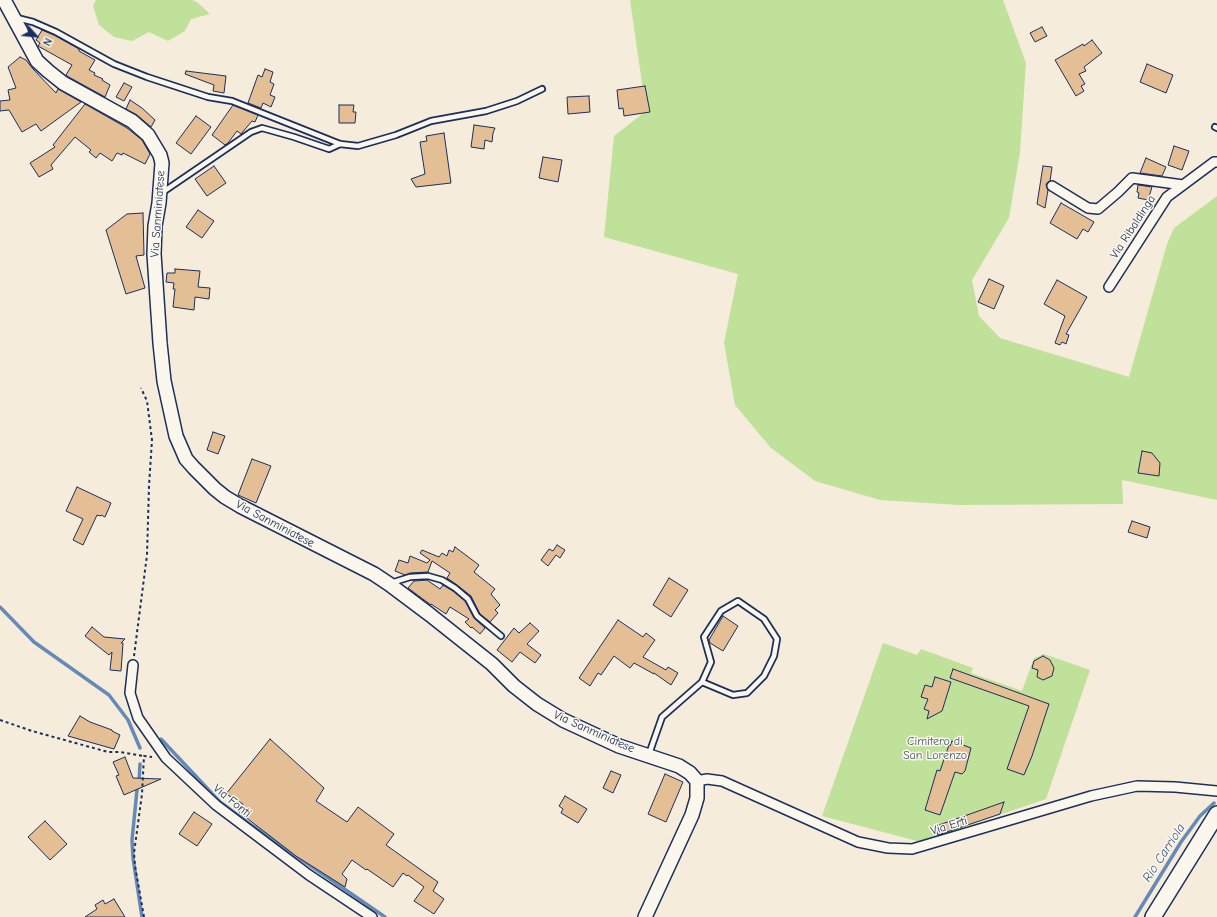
<!DOCTYPE html>
<html>
<head>
<meta charset="utf-8">
<style>
	body { margin:0 }
	#map { position:relative; width:1217px; height:917px; overflow:hidden; background:#f6ecdb; font-family:"Comic Neue",sans-serif }
	canvas { display:block }
	.north { position:absolute; left:16px; top:16px; width:40px; height:40px; -webkit-text-stroke:3px #fbf7ec; paint-order:stroke; rotate:117deg; font-size:11px; font-weight:700; line-height:16px; text-align:center; color:#1b2f5e }
	.north::after { content:''; display:block; margin:auto; width:14px; height:18px; background:#1b2f5e; clip-path:polygon(50% 0,100% 100%,50% 72%,0 100%) }
</style>
</head>
<body>
<div id="map">
<canvas width="1217" height="917"></canvas>
<div class="north">N</div>
</div>
<script>
const c = document.querySelector('canvas').getContext('2d');
c.lineJoin = 'round';
function fillPath(path, color) {
  c.fillStyle = color;
  c.fill(path, 'evenodd');
}
function shape(rows) {
  const path = new Path2D();
  for (const r of rows) {
    path.moveTo(r[0], r[1]);
    for (let i = 2; i < r.length; i += 2) path.lineTo(r[i], r[i + 1]);
  }
  return path;
}
function stroke(path, color, width, dash) {
  c.strokeStyle = color;
  c.lineWidth = width;
  c.lineCap = dash ? 'butt' : 'round';
  c.setLineDash(dash || []);
  c.stroke(path);
}
function write(font, color, halo, rows, align = 'center') {
  c.font = font + ' "Comic Neue",sans-serif';
  c.lineWidth = 3;
  c.setLineDash([]);
  c.textBaseline = 'middle';
  c.strokeStyle = halo;
  c.fillStyle = color;
  for (const [text, x, y, turn = 0] of rows) {
    c.save();
    c.translate(x, y);
    c.rotate((+turn || 0) * Math.PI / 180);
    c.textAlign = isNaN(turn) ? turn : align;
    if (halo) c.strokeText(text, 0, 0);
    c.fillText(text, 0, 0);
    c.restore();
  }
}
const green = shape([
	[96,0,192,0,197,2,210,14,191,19,185,31,168,41,149,32,132,41,114,37,99,25,93,6],
	[630,0,1003,0,1026,63,1020,152,1009,218,972,280,979,316,1000,338,1129,377,1167,244,1174,228,1217,196,1217,500,1122,480,1123,504,959,505,880,500,815,481,771,448,735,405,724,343,738,274,604,237,614,136,646,111],
	[883,643,917,655,921,649,973,668,971,673,1022,691,1034,658,1044,654,1090,670,1046,799,921,842,822,816]
]);
const stream = shape([
	[0,607,34,642,109,695,128,720,140,748],
	[161,739,220,802,250,824,385,917],
	[140,764,139,782,137,790,132,840,133,858,142,917],
	[1135,917,1181,842,1200,816,1214,803]
]);
const building = shape([
	[1042,27,1047,36,1035,42,1030,33,1042,27],
	[42,30,54,35,79,49,79,51,95,60,89,70,95,73,94,75,103,79,102,80,110,85,105,97,67,76,66,75,72,65,38,46,40,43,36,40,42,30],
	[1092,40,1102,53,1084,67,1086,71,1079,74,1085,84,1081,86,1084,91,1076,96,1055,60,1083,44,1084,46,1092,40],
	[20,57,26,60,33,69,56,93,58,89,81,102,41,131,36,124,22,132,9,110,0,111,0,101,10,100,8,90,16,88,8,67,20,57],
	[1147,64,1173,75,1166,93,1140,82,1147,64],
	[265,69,273,72,270,82,274,84,270,95,275,97,271,107,263,103,261,108,248,103,258,75,262,77,265,69],
	[186,71,226,76,224,93,213,91,214,85,185,74,186,71],
	[124,83,132,87,124,101,116,97,124,83],
	[645,86,650,112,624,116,623,108,619,109,617,90,645,86],
	[589,96,590,112,568,114,567,97,589,96],
	[130,100,142,108,155,120,151,127,137,115,126,109,130,100],
	[85,104,127,128,142,140,150,154,145,164,123,153,122,155,117,153,112,161,100,153,96,158,89,152,91,150,75,137,51,165,53,169,39,177,30,163,55,147,53,145,85,104],
	[233,105,258,115,255,122,252,121,241,134,237,131,228,143,225,145,212,135,233,105],
	[339,105,354,105,353,112,356,112,355,123,339,123,339,105],
	[196,116,211,127,191,154,176,143,196,116],
	[474,125,495,128,493,133,492,142,485,140,484,149,471,147,474,125],
	[444,133,451,183,416,187,411,179,425,174,420,142,427,141,426,136,444,133],
	[1174,146,1189,151,1182,170,1168,165,1174,146],
	[543,157,562,160,558,182,539,178,543,157],
	[1146,158,1166,167,1162,176,1140,173,1146,158],
	[214,166,226,183,207,196,195,179,214,166],
	[1043,166,1052,167,1050,181,1047,183,1046,185,1048,190,1045,208,1037,204,1043,166],
	[1138,185,1152,187,1148,200,1138,198,1139,193,1137,192,1138,185],
	[1061,203,1094,222,1088,232,1083,229,1077,239,1050,223,1061,203],
	[198,210,214,221,202,238,186,227,198,210],
	[143,213,144,255,136,256,145,288,126,294,106,230,127,214,143,213],
	[175,269,200,271,198,287,210,288,209,299,195,297,194,310,173,307,175,289,173,289,174,283,166,282,167,273,175,273,175,269],
	[989,279,1004,286,994,309,978,302,989,279],
	[1057,280,1087,297,1066,334,1069,335,1066,344,1062,342,1060,345,1055,343,1065,316,1044,304,1057,280],
	[213,432,225,436,218,454,207,450,213,432],
	[1142,451,1152,453,1160,463,1159,476,1138,473,1142,451],
	[252,459,271,466,256,503,238,495,252,459],
	[77,487,111,503,105,517,101,515,100,516,97,515,83,545,73,540,83,519,66,511,77,487],
	[1132,521,1150,527,1147,538,1128,532,1132,521],
	[557,545,565,550,560,558,556,555,548,566,541,560,549,549,553,551,557,545],
	[455,547,479,565,474,572,495,589,491,594,500,605,495,610,498,613,490,622,480,614,471,596,457,585,447,578,450,573,432,561,428,572,410,573,405,575,395,571,399,560,408,563,410,556,427,563,430,560,420,553,422,550,439,557,442,553,447,556,449,550,453,552,455,547],
	[669,578,688,590,671,617,653,605,669,578],
	[427,580,440,589,443,585,453,591,465,601,474,618,485,628,480,634,472,627,471,628,465,622,469,619,450,607,446,614,431,604,431,605,408,588,414,581,427,580],
	[723,616,738,626,723,651,710,643,709,640,723,616],
	[618,620,643,637,646,633,655,640,643,657,666,670,668,667,678,673,671,685,654,673,654,674,634,663,630,668,614,656,601,675,598,673,590,686,579,678,618,620],
	[530,623,539,631,527,644,541,655,535,663,520,652,512,662,497,650,514,628,519,633,530,623],
	[92,627,104,637,125,639,121,643,123,643,121,671,110,670,112,652,109,655,85,636,92,627],
	[1043,656,1050,660,1054,668,1052,676,1043,680,1037,677,1038,670,1032,668,1034,661,1043,656],
	[953,669,1049,704,1032,756,1024,775,1007,769,1029,706,950,678,953,669],
	[935,677,951,682,942,711,927,719,929,711,924,709,928,699,921,697,925,685,932,687,935,677],
	[80,716,90,722,112,730,112,731,120,735,114,749,68,736,80,716],
	[270,739,324,788,316,801,347,822,358,807,394,834,386,845,438,882,433,891,444,899,434,914,414,901,424,887,408,875,407,876,403,873,393,887,367,869,366,870,352,860,342,874,347,879,345,887,296,856,239,812,243,804,226,794,270,739],
	[952,741,971,748,965,771,962,774,955,772,940,815,925,810,937,770,940,771,949,745,950,746,952,741],
	[125,757,133,778,161,779,124,795,116,776,119,775,113,762,125,757],
	[611,771,621,775,613,793,603,788,611,771],
	[665,774,683,782,666,822,648,814,665,774],
	[565,796,587,809,578,823,561,813,563,809,559,806,565,796],
	[1004,802,1000,814,938,835,936,826,1004,802],
	[194,812,212,824,197,846,179,834,194,812],
	[45,821,67,844,50,860,28,837,45,821],
	[114,899,125,917,85,917,97,909,95,905,103,900,105,904,114,899]
]);
const path = shape([
	[134,656,147,555,149,486,152,440,147,401,141,388],
	[0,720,32,731,108,752,120,752,144,756],
	[144,917,135,866,134,853,142,794,144,756,152,757]
]);
const lane = shape([
	[17,18,33,22,56,32,114,64,147,77,208,97,232,101,340,144,358,146,396,135,431,121,486,111,517,101,542,89],
	[1215,127,1217,128],
	[163,192,251,132,262,128,294,137,329,149,340,144],
	[391,583,410,577,428,576,442,580,455,588,468,599,477,616,501,636],
	[649,754,662,717,702,682,711,662,704,637,721,611,738,601,764,619,777,639,774,656,764,676,747,693,733,695,702,682]
]);
const street = shape([
	[1052,186,1088,208,1098,209,1118,192,1132,178,1183,185],
	[1109,287,1167,197,1214,162,1217,162],
	[133,665,130,693,138,718,166,758,216,805,309,875,372,917],
	[697,781,707,779,722,781,858,842,888,848,912,849,1091,796,1137,786,1175,787,1217,791]
]);
const secondary = shape([
	[4,0,37,61,48,71,63,83,132,121,148,135,160,155,162,163,159,203,155,226,154,254,160,343,164,381,176,436,186,459,194,468,215,489,225,497,240,506,374,574,389,584,429,614,492,664,514,686,537,704,563,720,619,746,679,766,690,773,697,781,697,798,692,815,645,917]
]);
const primary = shape([
	[1153,917,1217,814]
]);
const streetNames = [
	["Via Sanminiatese",158,214,-86],
	["Via Ribaldinga",1133,227,-57],
	["Via Sanminiatese",275,524,28],
	["Via Sanminiatese",594,732,24],
	["Via Fonti",232,801,39],
	["Via Erti",949,826,-17]
];
const parkNames = [
	["Cimitero di",935,742],
	["San Lorenzo",935,756]
];
const waterNames = [
	["Rio Carriola",1164,853,-57]
];
fillPath(green, '#bfe19a');
stroke(stream, '#668ab7', 3.5);
fillPath(building, '#e4be95');
stroke(building, '#1b2f5e', 1);
stroke(lane, '#1b2f5e', 8);
stroke(street, '#1b2f5e', 12);
stroke(secondary, '#1b2f5e', 16);
stroke(primary, '#1b2f5e', 18);
stroke(path, '#1b2f5e', 2, [3, 3]);
stroke(lane, '#fbf7ec', 4.5);
stroke(street, '#fbf7ec', 9);
stroke(secondary, '#fbf7ec', 13);
stroke(primary, '#fbf7ec', 15);
write('12px', '#1b2f5e', '#fbf7ec', streetNames);
write('12px', '#445c6d', '#fbf7ec', parkNames);
write('italic 13px', '#3a5583', '#fbf7ec', waterNames);
</script>
</body>
</html>
